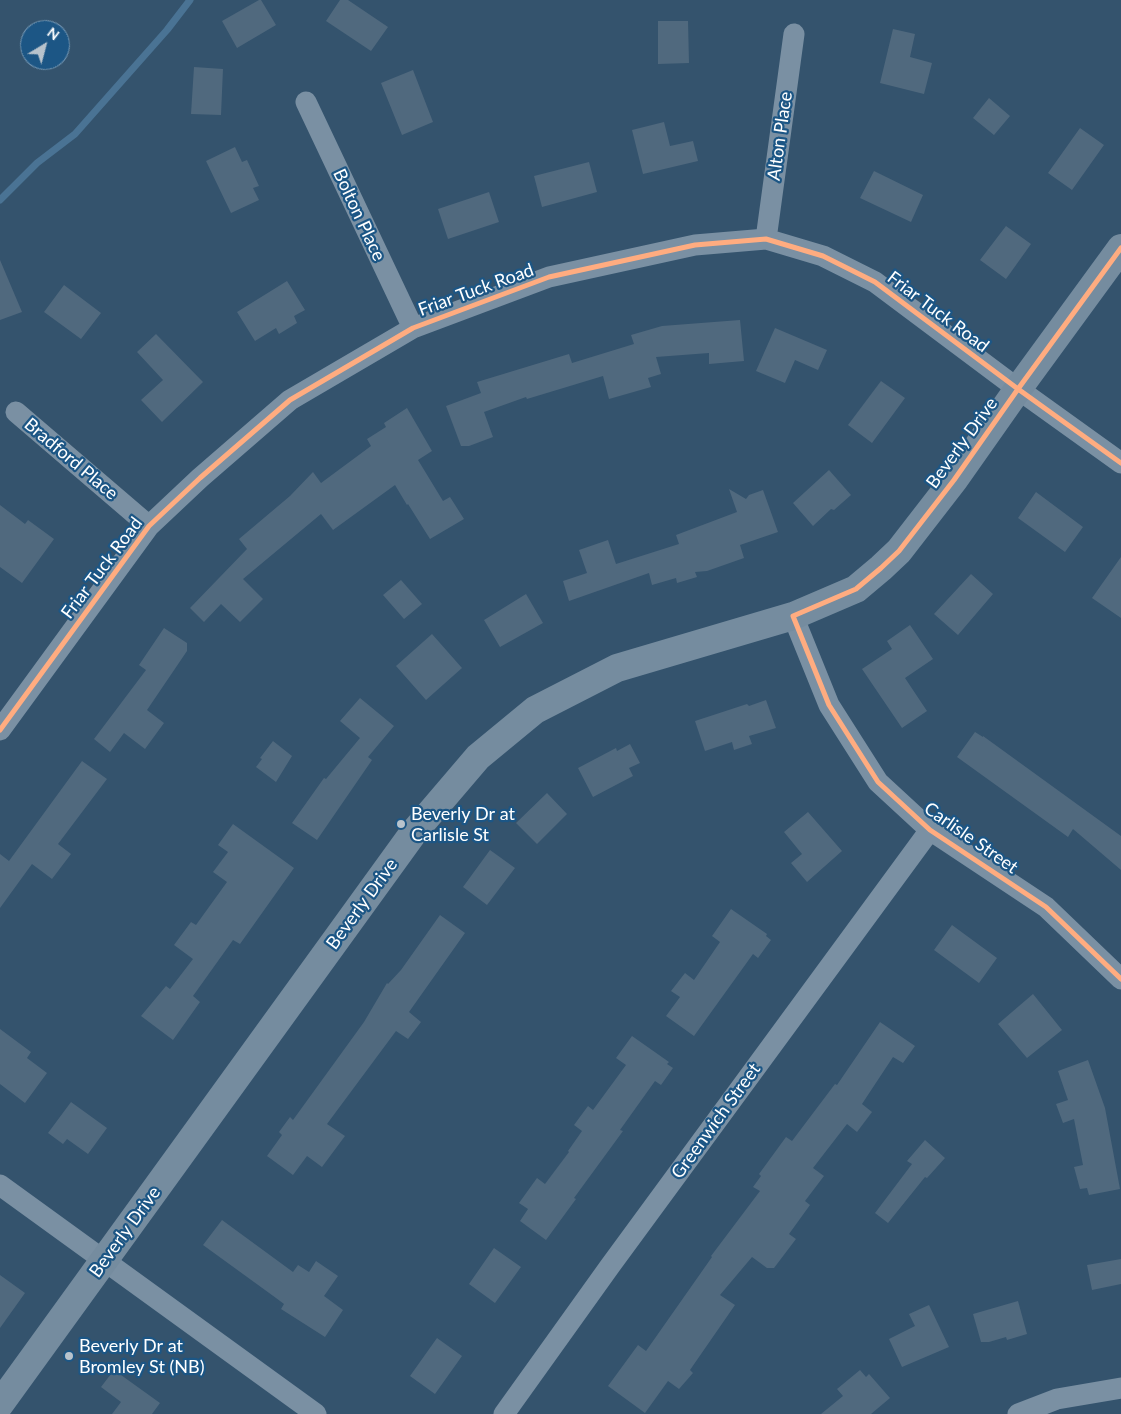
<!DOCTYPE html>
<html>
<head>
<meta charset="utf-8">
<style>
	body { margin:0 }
	#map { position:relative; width:1121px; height:1414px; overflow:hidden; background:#34536d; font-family:Lato,sans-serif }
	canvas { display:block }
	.north { position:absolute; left:20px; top:20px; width:50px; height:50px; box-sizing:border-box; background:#1c5685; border:1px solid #779ab6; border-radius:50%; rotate:37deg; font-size:14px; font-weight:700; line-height:20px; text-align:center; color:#fff }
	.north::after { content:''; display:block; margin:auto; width:18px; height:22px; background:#b8c3cc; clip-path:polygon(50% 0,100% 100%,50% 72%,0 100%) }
</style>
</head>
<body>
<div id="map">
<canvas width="1121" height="1414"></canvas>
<div class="north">N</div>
</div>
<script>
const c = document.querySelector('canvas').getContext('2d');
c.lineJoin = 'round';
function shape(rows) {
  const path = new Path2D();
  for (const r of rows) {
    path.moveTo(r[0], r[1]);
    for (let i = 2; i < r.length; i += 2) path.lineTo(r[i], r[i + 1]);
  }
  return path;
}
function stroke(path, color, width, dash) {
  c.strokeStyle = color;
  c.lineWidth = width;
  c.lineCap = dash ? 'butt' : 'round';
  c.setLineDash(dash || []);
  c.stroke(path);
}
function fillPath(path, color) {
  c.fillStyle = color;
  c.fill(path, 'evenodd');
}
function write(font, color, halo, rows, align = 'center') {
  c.font = font + ' Lato,sans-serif';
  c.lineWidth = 4.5;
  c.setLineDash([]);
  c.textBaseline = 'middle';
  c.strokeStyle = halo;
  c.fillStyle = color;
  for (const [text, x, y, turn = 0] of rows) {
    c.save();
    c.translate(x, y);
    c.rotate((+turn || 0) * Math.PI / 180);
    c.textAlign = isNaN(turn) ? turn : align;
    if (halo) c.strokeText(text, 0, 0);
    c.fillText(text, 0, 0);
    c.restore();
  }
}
const stream = shape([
	[0,200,37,163,75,134,167,30,190,0]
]);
const building = shape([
	[259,0,261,0,276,25,237,48,222,21],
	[340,0,348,0,388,27,371,51,326,21],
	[658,21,688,21,689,63,658,64],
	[893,29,915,34,910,57,932,63,924,94,880,83],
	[194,67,223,69,221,115,191,114],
	[413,70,433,122,402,135,381,83],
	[989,98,1010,116,994,135,973,118],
	[664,122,670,146,693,141,698,161,643,174,632,130],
	[1080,128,1104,145,1072,190,1048,173],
	[235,147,242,162,247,160,259,186,253,188,259,200,231,213,206,161],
	[589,162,597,192,542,207,534,176],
	[874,171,923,195,911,222,860,198],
	[489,192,499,222,448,239,438,209],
	[1006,226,1031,244,1006,279,980,260],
	[0,260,22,312,0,320],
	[287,281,305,310,294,316,297,323,279,334,276,328,255,341,237,312],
	[64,285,101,313,81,339,44,312],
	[740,320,744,361,709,364,709,353,656,357,661,374,648,378,651,387,609,399,603,376,527,399,526,397,484,412,493,437,469,446,461,446,446,406,481,393,477,382,569,354,572,363,634,344,631,335,662,326],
	[775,328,827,350,818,370,795,360,785,383,756,371],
	[156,334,203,382,162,422,141,400,163,380,137,352],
	[881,381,905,398,872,443,848,425],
	[407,408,432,451,418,460,443,501,450,497,464,519,430,539,408,504,407,505,395,485,333,530,321,514,243,579,263,599,240,622,221,604,204,622,190,608,247,549,239,539,290,496,313,472,321,483,371,446,367,439,386,427,384,423],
	[829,470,851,495,834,510,831,509,813,526,793,503],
	[729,489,746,499,749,495,763,490,778,532,740,545,744,558,707,571,695,572,697,577,677,583,676,578,652,585,649,573,569,601,563,581,587,573,579,550,608,540,616,564,679,544,676,535,737,512],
	[1036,492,1083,527,1065,552,1018,518],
	[0,505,25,524,28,520,54,539,22,583,0,567],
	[1121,557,1121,618,1092,598],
	[971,574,993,594,958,635,934,614],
	[401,580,422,604,404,619,383,595],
	[526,594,543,623,500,647,484,620],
	[910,625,933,659,905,678,927,711,902,728,862,669,892,649,887,641],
	[164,628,187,643,187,651,147,710,164,723,145,749,124,733,110,752,94,739,146,670,139,665],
	[432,634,462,668,426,700,396,666],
	[360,698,394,726,368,757,372,760,317,840,292,823,324,778,326,779,360,738,340,721],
	[766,700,776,728,749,736,752,744,734,750,732,742,705,751,695,721,747,704,749,706],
	[975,732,983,737,983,736,1121,836,1121,870,1073,829,1068,837,957,757],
	[273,741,292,756,276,782,256,767,262,759,260,758],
	[630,744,640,763,629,768,633,776,593,797,578,768,616,748,617,751],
	[82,761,107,779,58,844,71,854,52,879,32,864,0,908,0,854,9,861],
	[547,793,567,814,537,844,516,823],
	[808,812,842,851,807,882,791,863,802,854,784,832],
	[233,824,294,868,240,944,233,940,193,996,200,1002,173,1040,141,1016,166,986,170,989,193,959,174,945,191,922,196,925,227,882,213,872,228,852,218,845],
	[490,850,515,868,487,905,463,887],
	[731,909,767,934,766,936,771,940,758,958,753,954,694,1036,666,1016,680,997,671,991,685,973,694,980,720,942,712,936],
	[440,915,465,933,409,1012,421,1022,408,1039,396,1031,327,1124,345,1136,322,1167,307,1156,293,1175,267,1156,282,1135,279,1132,290,1117,293,1120,364,1022,387,983,388,984,401,970],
	[952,925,997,958,979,983,934,950],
	[1033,994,1062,1030,1027,1058,998,1024],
	[880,1022,915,1046,903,1063,893,1057,862,1104,872,1112,857,1132,847,1124,813,1168,824,1176,805,1201,810,1205,789,1234,796,1239,774,1268,767,1268,752,1257,720,1295,735,1305,690,1370,693,1373,679,1389,668,1381,645,1413,608,1386,638,1345,646,1351,712,1257,711,1256,760,1191,753,1187,761,1176,759,1174,786,1137,792,1141,835,1084,837,1085],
	[0,1029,31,1052,27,1058,47,1073,25,1103,0,1084],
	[632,1036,669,1062,667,1064,673,1068,661,1085,655,1081,620,1130,623,1131,574,1198,576,1199,546,1240,520,1221,528,1209,519,1203,537,1178,545,1184,569,1152,568,1151,582,1131,574,1125,588,1106,593,1110,626,1065,616,1058],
	[1088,1060,1105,1108,1120,1189,1089,1195,1087,1188,1080,1189,1074,1167,1083,1165,1074,1119,1063,1123,1056,1104,1068,1100,1058,1071],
	[71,1102,107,1128,88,1154,67,1139,63,1144,48,1133],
	[925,1140,945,1158,927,1178,925,1177,888,1223,875,1213,912,1164,907,1161],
	[222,1220,293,1272,298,1265,309,1272,316,1261,338,1276,324,1296,343,1310,325,1337,281,1309,284,1304,276,1298,203,1245],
	[494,1248,521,1267,495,1303,469,1284],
	[1121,1259,1121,1284,1092,1290,1087,1265],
	[0,1275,25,1293,0,1328],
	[1018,1301,1027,1334,1007,1340,1006,1337,989,1342,981,1342,973,1314],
	[929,1305,949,1347,902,1367,889,1339,915,1326,909,1314],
	[437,1338,462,1356,435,1394,410,1376],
	[114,1370,160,1403,152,1414,112,1414,121,1402,101,1387],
	[860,1370,866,1377,869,1374,890,1398,871,1414,821,1414,843,1396,837,1389]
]);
const street = shape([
	[306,102,413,328],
	[766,239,794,34],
	[16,412,149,526],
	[793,616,829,705,878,782,930,830,1046,907,1121,979],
	[0,730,149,526,200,478,290,400,413,328,549,277,695,245,766,239,823,256,875,282,1018,389,1121,463],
	[0,1185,316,1414],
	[504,1414,610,1266,930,830],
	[1018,1414,1057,1399,1121,1388]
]);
const secondary = shape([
	[0,1404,414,832,478,757,535,710,617,668,793,616,856,589,881,568,899,551,954,480,1018,389,1121,248]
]);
const cycleway = shape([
	[1121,248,1018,389,954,480,899,551,881,568,856,589,793,616,829,705,878,782,930,830,1046,907,1121,979],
	[0,730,149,526,200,478,290,400,413,328,549,277,695,245,766,239,823,256,875,282,1018,389,1121,463]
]);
const markers = [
	[401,824,5,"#b8c3cc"],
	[69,1356,5,"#b8c3cc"]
];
const streetNames = [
	["Alton Place",780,136,-82],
	["Bolton Place",359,215,65],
	["Friar Tuck Road",476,290,-20],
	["Friar Tuck Road",938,312,37],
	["Beverly Drive",962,443,-54],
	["Bradford Place",71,459,40],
	["Friar Tuck Road",102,568,-53],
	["Carlisle Street",971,838,35],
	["Beverly Drive",362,904,-54],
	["Greenwich Street",716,1121,-54],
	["Beverly Drive",125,1232,-54]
];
const poiNames = [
	["Beverly Dr at",411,814],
	["Carlisle St",411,835],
	["Beverly Dr at",79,1346],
	["Bromley St (NB)",79,1367]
];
stroke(stream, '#4a7394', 7);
fillPath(building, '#50697e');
stroke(street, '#7a90a3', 21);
stroke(secondary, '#758c9f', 28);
stroke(cycleway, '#ffac80', 5);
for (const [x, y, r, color] of markers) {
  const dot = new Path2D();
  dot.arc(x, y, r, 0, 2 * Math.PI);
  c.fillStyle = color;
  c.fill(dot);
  stroke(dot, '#1c5685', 2);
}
write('18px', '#fff', '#1c5685', streetNames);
write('18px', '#fff', '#1c5685', poiNames, 'left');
</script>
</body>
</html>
